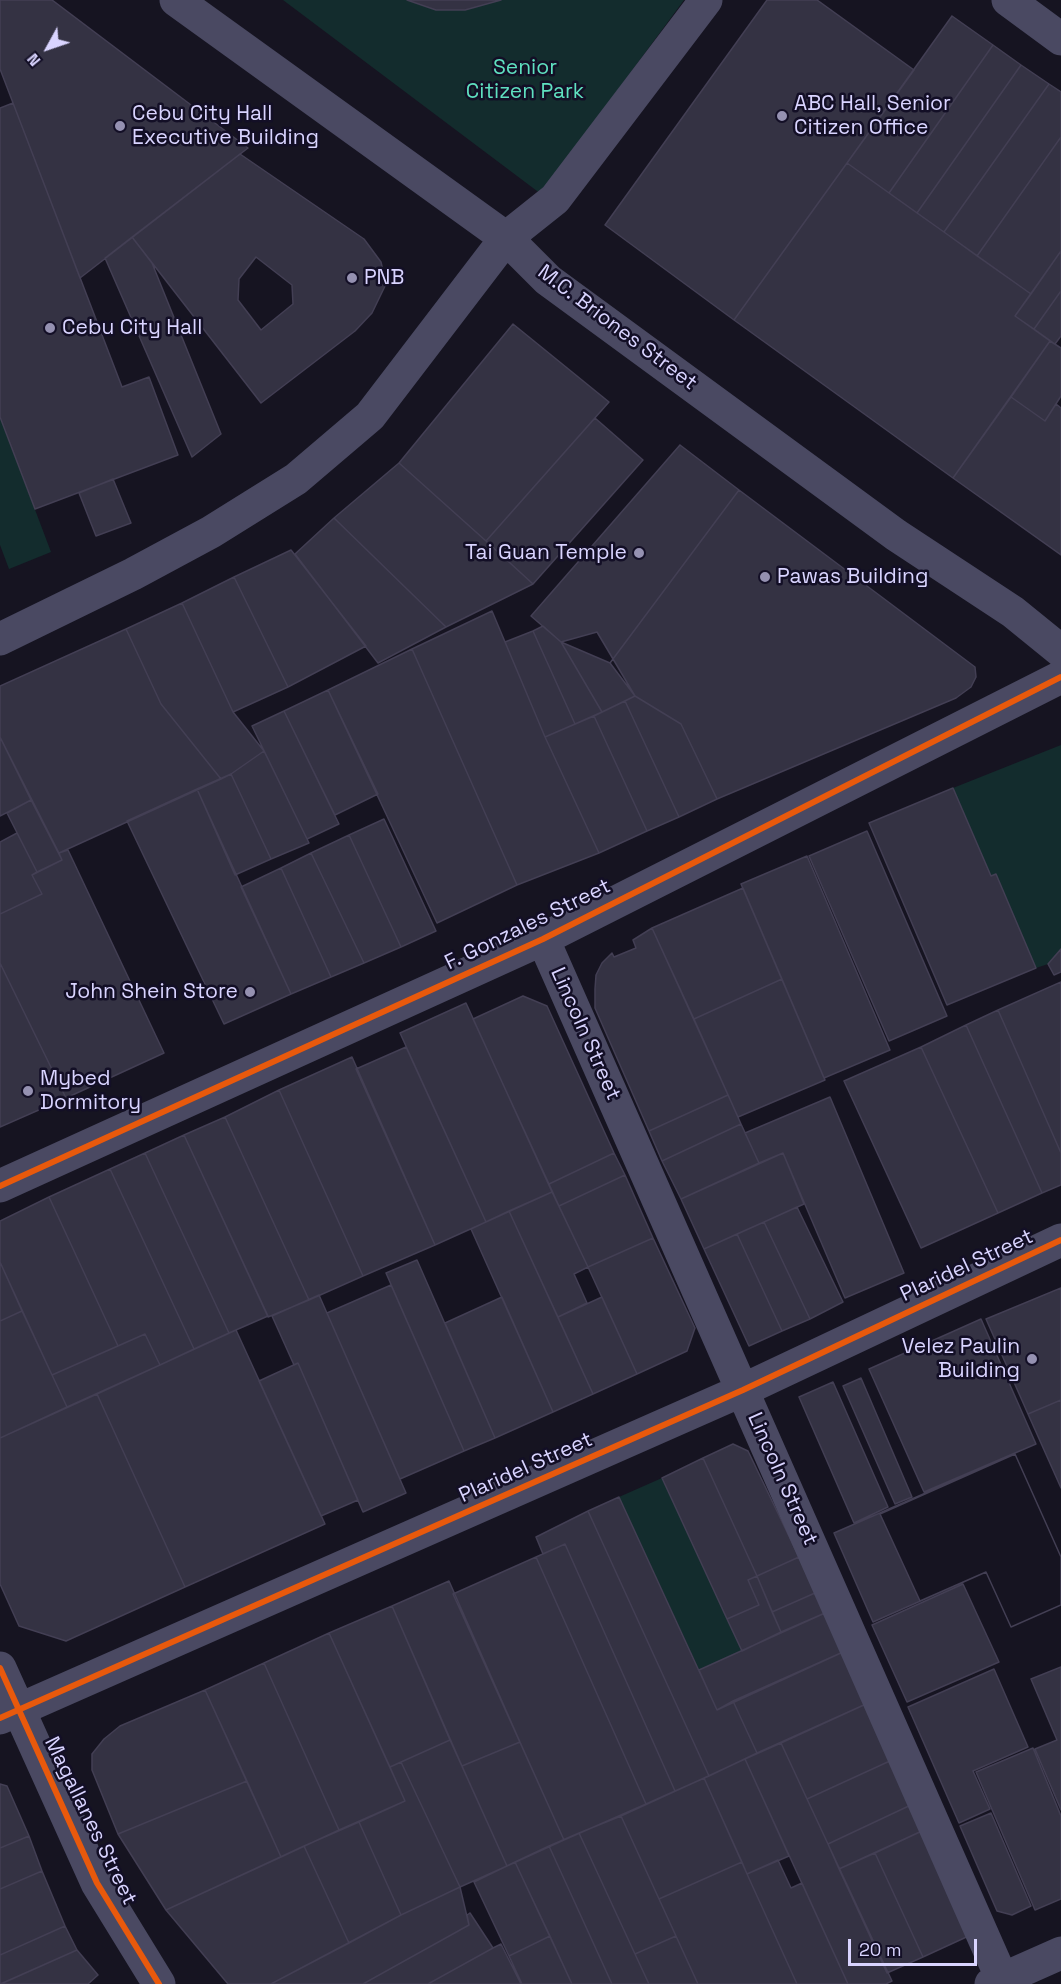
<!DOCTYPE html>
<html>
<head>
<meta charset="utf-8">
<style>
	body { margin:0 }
	#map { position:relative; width:1061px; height:1984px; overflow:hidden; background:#161421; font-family:"Space Grotesk",sans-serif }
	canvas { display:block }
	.north { position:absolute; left:18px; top:18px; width:60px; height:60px; -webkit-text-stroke:4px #130f26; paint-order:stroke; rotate:230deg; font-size:16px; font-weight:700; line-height:24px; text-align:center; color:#d9d4ff }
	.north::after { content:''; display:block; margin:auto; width:21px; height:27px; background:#d9d4ff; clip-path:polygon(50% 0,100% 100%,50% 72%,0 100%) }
	.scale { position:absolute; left:848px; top:1939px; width:129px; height:27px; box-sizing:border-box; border:3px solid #d9d4ff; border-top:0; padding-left:8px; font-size:18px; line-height:21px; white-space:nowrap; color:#d9d4ff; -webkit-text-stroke:4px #130f26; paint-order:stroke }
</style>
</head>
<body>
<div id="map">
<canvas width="1061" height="1984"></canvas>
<div class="north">N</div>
<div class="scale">20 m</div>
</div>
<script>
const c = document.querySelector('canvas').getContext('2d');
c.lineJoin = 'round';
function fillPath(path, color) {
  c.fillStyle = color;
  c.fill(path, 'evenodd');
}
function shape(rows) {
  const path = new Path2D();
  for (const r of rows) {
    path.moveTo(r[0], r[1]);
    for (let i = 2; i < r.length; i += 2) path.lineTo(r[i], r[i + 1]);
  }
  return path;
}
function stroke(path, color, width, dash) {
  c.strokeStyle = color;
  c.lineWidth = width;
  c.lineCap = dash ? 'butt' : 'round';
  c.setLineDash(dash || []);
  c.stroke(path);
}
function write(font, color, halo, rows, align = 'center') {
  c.font = font + ' "Space Grotesk",sans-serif';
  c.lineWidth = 5;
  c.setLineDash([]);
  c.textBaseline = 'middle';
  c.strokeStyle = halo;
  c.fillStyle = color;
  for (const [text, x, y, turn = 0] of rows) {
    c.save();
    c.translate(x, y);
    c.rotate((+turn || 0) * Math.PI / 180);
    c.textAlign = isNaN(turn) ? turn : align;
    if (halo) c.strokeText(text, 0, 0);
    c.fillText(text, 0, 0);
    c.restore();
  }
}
const green = shape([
	[283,0,684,0,541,194],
	[0,417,51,552,9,569,0,545],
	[1061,745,1061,949,1048,964,1036,968,996,875,991,876,953,788],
	[662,1478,742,1651,699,1670,619,1497]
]);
const building = shape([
	[0,0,52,0,248,148,80,278,0,69,0,0],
	[407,0,501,0,465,10,436,10,407,0],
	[767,0,817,0,914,70,734,320,605,225,767,0],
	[952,16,993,45,889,193,847,163,952,16],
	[993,45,1021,65,917,213,889,193,993,45],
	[1021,65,1049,84,944,232,917,213,1021,65],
	[1049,84,1061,92,1061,137,977,256,944,232,1049,84],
	[13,103,122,387,149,377,178,455,35,509,0,417,0,108,13,103],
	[1061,137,1061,251,1031,294,977,256,1061,137],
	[240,154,364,239,381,262,386,284,372,313,355,331,261,403,132,237,240,154],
	[256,257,292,285,293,304,261,330,238,300,239,279,256,257],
	[847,163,1031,294,1015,316,1050,341,953,478,734,320,847,163],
	[132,237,152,263,221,434,192,457,105,258,132,237],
	[1061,251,1061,291,1034,329,1015,316,1061,251],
	[1061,291,1061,336,1055,344,1034,329,1061,291],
	[513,324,609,402,486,541,399,463,513,324],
	[1050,341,1061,348,1061,396,1045,421,1011,397,1050,341],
	[1011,397,1045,421,1056,404,1061,408,1061,555,953,478,1011,397],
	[595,418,643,460,533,584,486,541,595,418],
	[680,445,739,490,610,663,561,642,531,616,680,445],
	[399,463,486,541,533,584,446,627,334,518,399,463],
	[113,479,131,523,96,536,79,493,113,479],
	[739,490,975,667,976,677,971,687,956,698,717,799,681,724,635,696,610,663,739,490],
	[334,518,446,627,378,663,295,554,334,518],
	[291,550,366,646,288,687,234,577,291,550],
	[234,577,288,687,233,712,182,603,234,577],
	[182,603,233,712,264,751,231,774,221,779,161,704,126,629,182,603],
	[492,611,545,737,599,853,517,885,412,649,492,611],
	[543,626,561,642,602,712,575,724,533,631,543,626],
	[126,629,161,704,221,779,59,853,0,737,0,686,126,629],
	[533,631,575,724,545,737,505,642,533,631],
	[597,632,635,696,602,712,561,642,597,632],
	[412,649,517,885,437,923,328,690,412,649],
	[328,690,378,794,335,815,284,711,328,690],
	[635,696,681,724,717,799,679,817,625,701,635,696],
	[625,701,679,817,647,831,594,716,625,701],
	[284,711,339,824,307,839,252,726,284,711],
	[594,716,647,831,599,853,545,737,594,716],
	[0,737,31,800,0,816,0,737],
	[264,751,309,843,271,859,231,774,264,751],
	[231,774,271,859,235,875,197,789,231,774],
	[953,788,991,876,996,874,1036,968,947,1005,869,823,953,788],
	[197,789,291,994,224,1024,127,821,197,789],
	[31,800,62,860,37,872,7,813,31,800],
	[384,819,436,931,401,947,349,835,384,819],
	[867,831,947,1016,889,1041,809,856,867,831],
	[17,833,37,872,32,875,42,894,0,914,0,842,17,833],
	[349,835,401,947,364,963,311,853,349,835],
	[68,850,164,1053,66,1098,0,963,0,914,42,894,32,875,62,860,59,853,68,850],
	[311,853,364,963,331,977,281,868,311,853],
	[807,856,890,1050,824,1078,741,884,807,856],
	[281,868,331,977,291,994,241,887,281,868],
	[743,888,782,979,694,1019,652,928,743,888],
	[652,928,728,1095,649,1131,595,1008,595,989,596,975,602,963,612,953,614,957,636,948,633,940,652,928],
	[1061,949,1061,972,1054,975,1048,964,1061,949],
	[0,963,66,1098,0,1127,0,963],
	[782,979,825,1080,738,1117,694,1019,782,979],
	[1061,982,1061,1153,998,1010,1061,982],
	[523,996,547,1006,614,1153,549,1184,473,1019,523,996],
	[466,1003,552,1192,486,1222,400,1033,466,1003],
	[998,1010,1061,1153,1061,1185,1042,1193,966,1025,998,1010],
	[966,1025,1042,1193,998,1213,921,1047,966,1025],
	[406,1047,486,1222,435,1245,356,1069,406,1047],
	[921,1047,998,1213,921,1248,844,1081,921,1047],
	[352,1057,435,1245,363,1276,279,1090,352,1057],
	[279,1090,363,1276,309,1300,225,1117,279,1090],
	[728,1095,741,1124,662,1161,649,1131,728,1095],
	[830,1097,904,1273,845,1298,783,1153,759,1163,745,1133,830,1097],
	[225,1117,309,1300,268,1317,184,1135,225,1117],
	[741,1124,759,1163,681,1199,662,1161,741,1124],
	[184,1135,268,1316,229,1333,145,1153,184,1135],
	[145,1153,229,1333,194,1349,110,1169,145,1153],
	[614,1153,625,1175,559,1206,549,1184,614,1153],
	[783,1153,804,1204,704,1249,681,1199,783,1153],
	[110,1169,194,1349,160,1365,145,1334,118,1346,49,1197,110,1169],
	[625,1175,653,1238,588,1267,559,1206,625,1175],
	[552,1192,588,1267,574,1274,587,1303,558,1317,509,1211,552,1192],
	[49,1197,118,1346,52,1375,0,1262,0,1221,49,1197],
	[797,1207,843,1302,810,1319,764,1222,797,1207],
	[509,1211,593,1394,553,1412,471,1229,509,1211],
	[764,1222,810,1319,782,1331,737,1234,764,1222],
	[737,1234,782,1331,749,1346,704,1249,737,1234],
	[653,1238,695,1328,687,1351,637,1374,588,1267,653,1238],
	[417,1260,495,1438,464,1451,386,1273,417,1260],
	[0,1262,22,1311,0,1321,0,1262],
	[391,1285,464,1451,400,1479,327,1313,391,1285],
	[1061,1288,1061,1400,1028,1414,986,1319,1061,1288],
	[319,1295,406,1493,363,1512,298,1363,294,1365,272,1316,319,1295],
	[502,1297,553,1412,495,1438,445,1323,502,1297],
	[602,1297,637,1374,593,1394,558,1317,602,1297],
	[22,1311,67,1407,0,1438,0,1321,22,1311],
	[981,1319,1036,1444,924,1492,869,1369,981,1319],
	[236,1330,325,1524,185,1587,97,1394,236,1330],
	[145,1334,160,1365,67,1407,52,1375,145,1334],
	[298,1363,358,1500,321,1516,259,1381,298,1363],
	[861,1378,912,1497,895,1504,843,1386,861,1378],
	[833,1382,888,1507,854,1523,799,1397,833,1382],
	[97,1394,185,1587,66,1641,19,1626,0,1584,0,1438,97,1394],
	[1061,1400,1061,1488,1028,1414,1061,1400],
	[733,1444,748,1451,799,1557,757,1576,703,1458,733,1444],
	[1015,1454,1061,1557,1061,1605,1011,1627,986,1572,920,1601,880,1514,1015,1454],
	[1015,1454,1061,1557,1061,1605,1011,1627,986,1572,873,1622,834,1533,1015,1454],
	[703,1458,757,1576,748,1580,759,1605,727,1619,662,1478,703,1458],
	[619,1497,717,1710,733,1701,757,1753,709,1776,588,1511,619,1497],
	[588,1511,709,1776,675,1791,565,1544,543,1554,536,1537,588,1511],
	[565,1544,675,1791,646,1804,536,1557,565,1544],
	[536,1557,646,1804,564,1840,453,1594,536,1557],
	[799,1557,815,1593,772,1612,757,1576,799,1557],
	[757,1576,781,1632,742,1651,727,1619,759,1605,748,1580,757,1576],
	[449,1581,520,1742,462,1766,392,1606,449,1581],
	[963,1584,999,1662,907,1702,872,1625,963,1584],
	[815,1593,825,1613,781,1632,772,1612,815,1593],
	[392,1606,450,1740,390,1767,329,1633,392,1606],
	[825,1613,843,1652,717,1710,699,1670,825,1613],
	[329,1633,405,1801,339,1830,264,1663,329,1633],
	[843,1652,866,1704,757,1753,733,1701,843,1652],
	[264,1663,339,1830,281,1857,205,1690,264,1663],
	[1061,1667,1061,1810,1035,1749,1057,1740,1031,1679,1061,1667],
	[994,1669,1028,1747,973,1771,990,1809,959,1823,908,1707,994,1669],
	[205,1690,247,1781,118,1834,92,1770,92,1754,104,1739,120,1726,205,1690],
	[866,1704,892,1760,807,1799,781,1743,866,1704],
	[450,1740,507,1866,460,1887,401,1762,450,1740],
	[520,1742,564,1840,507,1866,462,1766,520,1742],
	[781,1743,828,1844,892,1981,886,1984,848,1984,745,1759,781,1743],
	[1033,1748,1061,1816,1061,1899,1035,1910,976,1772,1033,1748],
	[745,1759,789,1856,747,1874,704,1778,745,1759],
	[892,1760,913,1804,828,1844,807,1799,892,1760],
	[401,1762,460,1887,401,1915,359,1822,405,1801,390,1767,401,1762],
	[704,1778,742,1862,659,1899,621,1816,704,1778],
	[247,1781,281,1857,166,1910,118,1834,247,1781],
	[0,1784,7,1786,29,1836,0,1848,0,1784],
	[913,1804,924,1830,839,1869,828,1844,913,1804],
	[991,1813,1031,1906,1012,1915,997,1911,960,1826,991,1813],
	[621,1816,676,1936,635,1954,579,1833,621,1816],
	[359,1822,401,1915,349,1943,304,1846,359,1822],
	[924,1830,973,1934,923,1957,875,1853,924,1830],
	[579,1833,635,1954,649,1984,612,1984,549,1846,579,1833],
	[29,1836,42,1871,0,1889,0,1848,29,1836],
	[304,1846,349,1943,271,1984,228,1984,166,1910,304,1846],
	[549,1846,612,1984,572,1984,515,1862,549,1846],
	[875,1853,923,1957,887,1973,839,1869,875,1853],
	[778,1860,791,1888,802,1883,848,1984,797,1984,747,1874,778,1860],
	[515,1862,550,1936,509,1956,474,1882,515,1862],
	[742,1862,747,1874,797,1984,698,1984,659,1899,742,1862],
	[42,1871,65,1926,0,1955,0,1889,42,1871],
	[460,1887,469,1925,363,1984,271,1984,401,1915,460,1887],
	[470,1913,493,1948,428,1984,363,1984,469,1925,467,1915,470,1913],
	[65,1926,77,1950,0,1984,0,1955,65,1926],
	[550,1936,572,1984,522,1984,509,1956,550,1936],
	[676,1936,698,1984,649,1984,635,1954,676,1936],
	[501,1944,521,1984,428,1984,493,1948,501,1944],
	[77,1950,98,1975,88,1984,1,1984,77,1950]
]);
const tertiary = shape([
	[176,0,506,238,548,280,896,535,1013,612,1061,651],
	[1008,0,1061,39],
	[0,639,133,574,211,532,296,479,370,416,506,238,555,199,706,0],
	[543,939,1002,1979,1008,1984],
	[0,1186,543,939,1061,677],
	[0,1668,97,1883,159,1984],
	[0,1718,743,1390,1061,1240],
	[991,1984,1061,1953]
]);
const cycleway = shape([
	[0,1186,543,939,1061,677],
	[0,1668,97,1883,159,1984],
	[0,1718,743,1390,1061,1240]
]);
const markers = [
	[782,116,6,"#9591b1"],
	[120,126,6,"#9591b1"],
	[352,278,6,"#9591b1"],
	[50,328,6,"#9591b1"],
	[639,553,6,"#9591b1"],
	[765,577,6,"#9591b1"],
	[250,992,6,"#9591b1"],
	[28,1091,6,"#9591b1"],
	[1032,1359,6,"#9591b1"]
];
const parkNames = [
	["Senior",525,68],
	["Citizen Park",525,92]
];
const poiNames = [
	["ABC Hall, Senior",794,104],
	["Citizen Office",794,128],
	["Cebu City Hall",132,114],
	["Executive Building",132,138],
	["PNB",364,278],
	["Cebu City Hall",62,328],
	["Tai Guan Temple",627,553,"right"],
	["Pawas Building",777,577],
	["John Shein Store",238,992,"right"],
	["Mybed",40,1079],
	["Dormitory",40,1103],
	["Velez Paulin",1020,1347,"right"],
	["Building",1020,1371,"right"]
];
const streetNames = [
	["M.C. Briones Street",617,328,37],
	["F. Gonzales Street",528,925,-26],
	["Lincoln Street",585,1034,66],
	["Plaridel Street",967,1266,-25],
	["Plaridel Street",526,1468,-24],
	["Lincoln Street",782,1479,66],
	["Magallanes Street",90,1821,64]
];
fillPath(green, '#132c2d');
fillPath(building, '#343243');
stroke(building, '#433f54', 1.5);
stroke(tertiary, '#4a4962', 33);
stroke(cycleway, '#e8590c', 6);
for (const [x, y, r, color] of markers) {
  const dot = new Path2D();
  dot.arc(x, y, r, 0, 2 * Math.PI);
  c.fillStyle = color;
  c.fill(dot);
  stroke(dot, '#130f26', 2);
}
write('21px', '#5fe0c0', '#130f26', parkNames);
write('21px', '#d9d4ff', '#130f26', poiNames, 'left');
write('21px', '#d9d4ff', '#130f26', streetNames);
</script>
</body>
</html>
